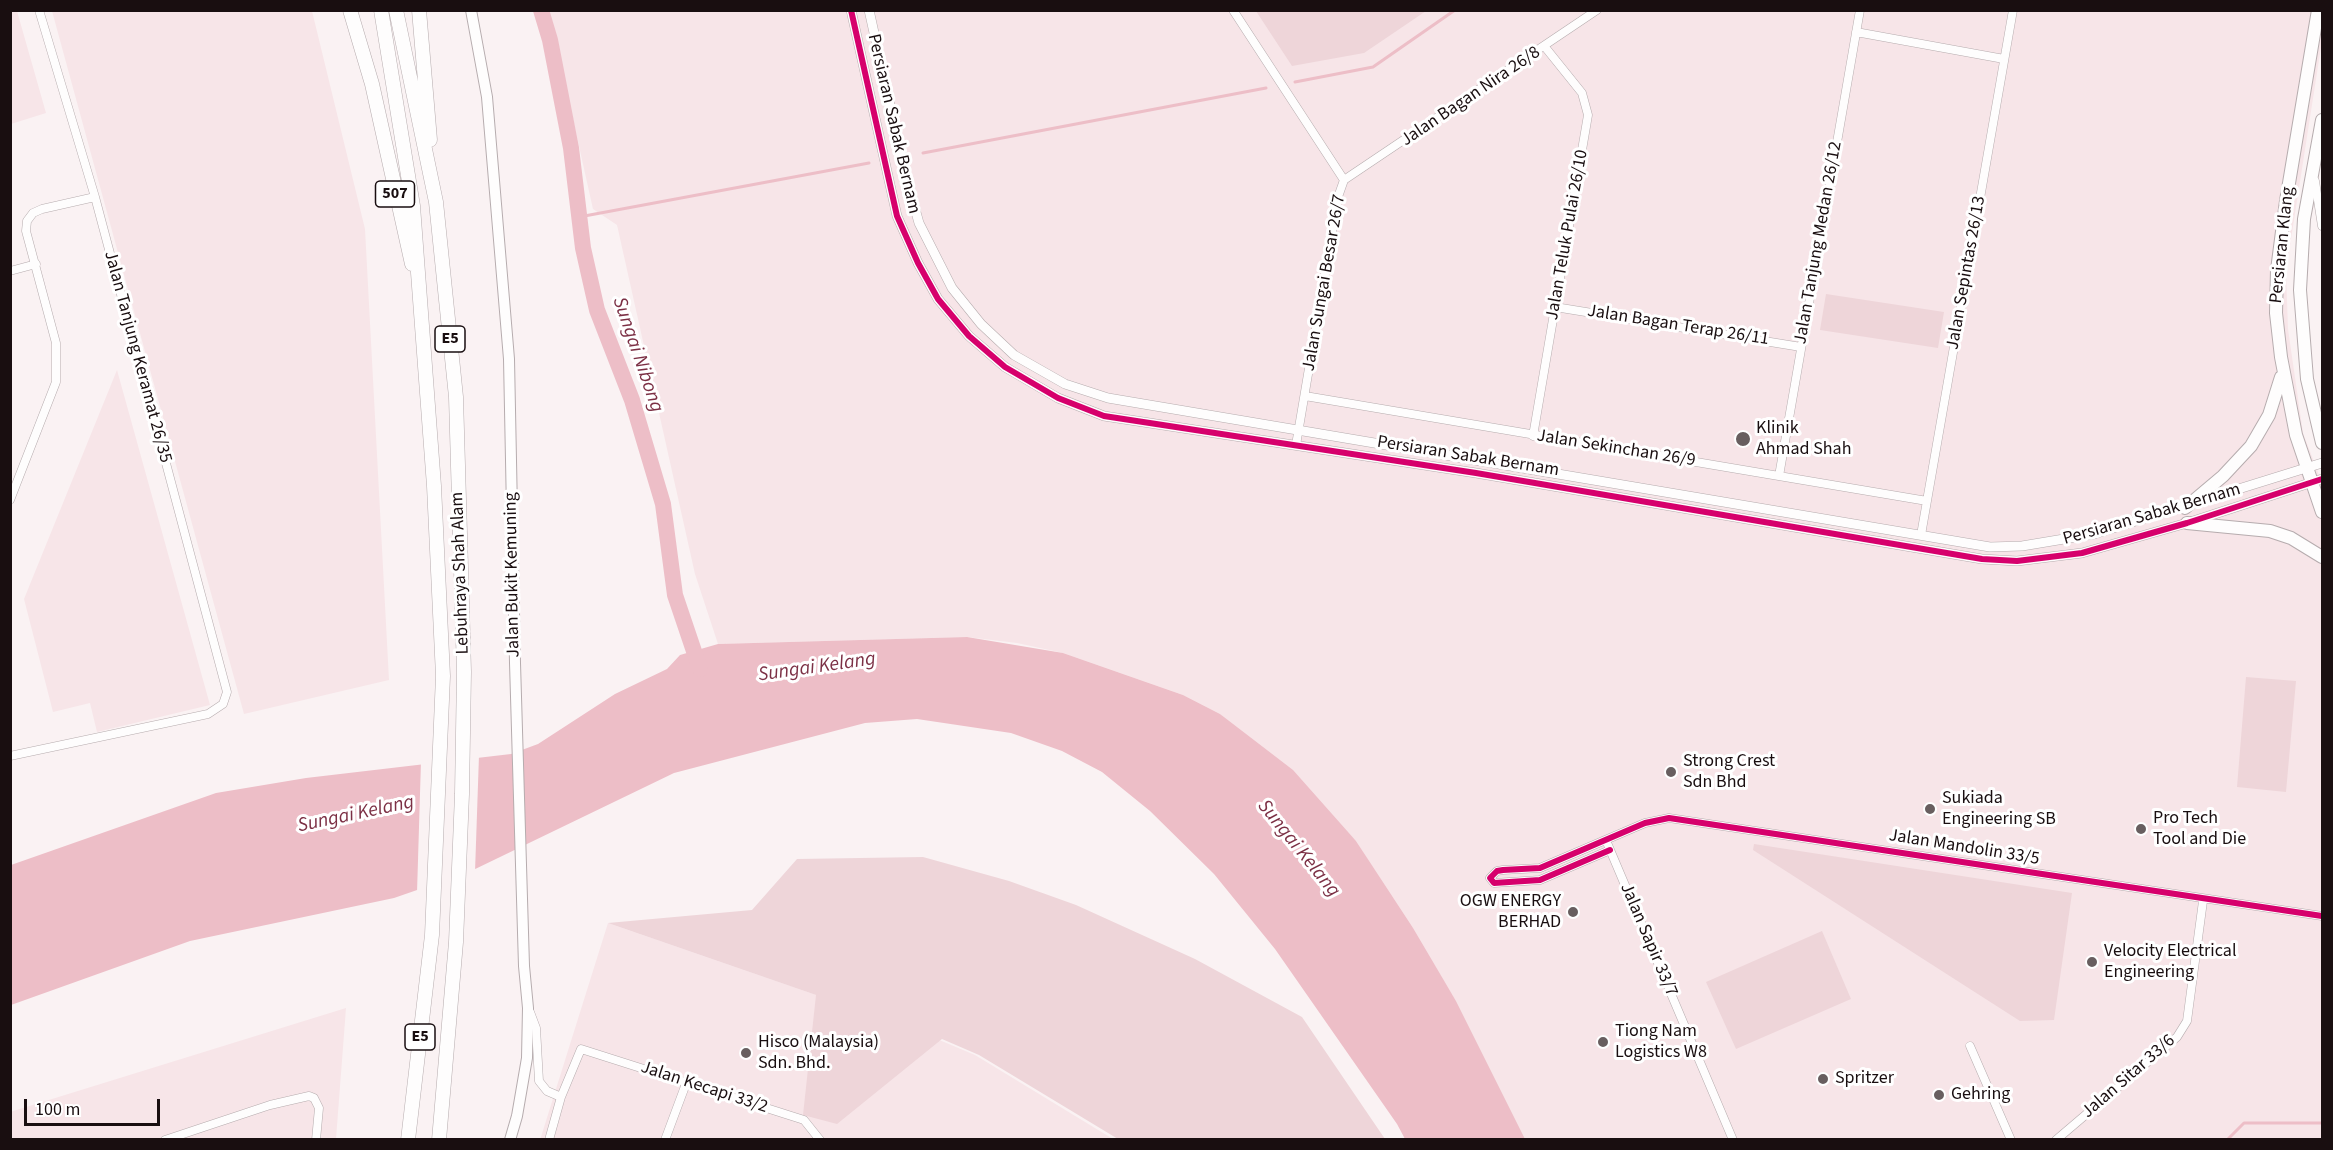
<!DOCTYPE html>
<html>
<head>
<meta charset="utf-8">
<style>
	body { margin:0 }
	#map { position:relative; width:2333px; height:1150px; overflow:hidden; background:#faf2f3; font-family:"Source Sans 3",sans-serif }
	canvas { display:block }
	.frame { position:absolute; inset:0; border:12px solid #190e10; pointer-events:none }
	.scale { position:absolute; left:24px; top:1099px; width:136px; height:27px; box-sizing:border-box; border:3px solid #190e10; border-top:0; padding-left:8px; font-size:18px; line-height:21px; white-space:nowrap; color:#190e10; -webkit-text-stroke:4px #fff; paint-order:stroke }
</style>
</head>
<body>
<div id="map">
<canvas width="2333" height="1150"></canvas>
<div class="frame"></div>
<div class="scale">100 m</div>
</div>
<script>
const c = document.querySelector('canvas').getContext('2d');
c.lineJoin = 'round';
function fillPath(path, color) {
  c.fillStyle = color;
  c.fill(path, 'evenodd');
}
function shape(rows) {
  const path = new Path2D();
  for (const r of rows) {
    path.moveTo(r[0], r[1]);
    for (let i = 2; i < r.length; i += 2) path.lineTo(r[i], r[i + 1]);
  }
  return path;
}
function stroke(path, color, width, dash) {
  c.strokeStyle = color;
  c.lineWidth = width;
  c.lineCap = dash ? 'butt' : 'round';
  c.setLineDash(dash || []);
  c.stroke(path);
}
function write(font, color, halo, rows, align = 'center') {
  c.font = font + ' "Source Sans 3",sans-serif';
  c.lineWidth = 6;
  c.setLineDash([]);
  c.textBaseline = 'middle';
  c.strokeStyle = halo;
  c.fillStyle = color;
  for (const [text, x, y, turn = 0] of rows) {
    c.save();
    c.translate(x, y);
    c.rotate((+turn || 0) * Math.PI / 180);
    c.textAlign = isNaN(turn) ? turn : align;
    if (halo) c.strokeText(text, 0, 0);
    c.fillText(text, 0, 0);
    c.restore();
  }
}
const built = shape([
	[10,11,17,11,46,113,11,124],
	[52,11,312,11,365,229,389,680,244,714],
	[549,11,2322,11,2322,41,2286,271,2288,329,2303,433,2322,483,2322,1139,1525,1139,1456,1001,1356,841,1220,714,1183,695,1063,653,1017,643,967,637,718,644,695,574,617,225,593,209],
	[117,370,210,705,97,732,90,703,53,712,24,599],
	[608,923,906,1026,975,1055,1113,1139,540,1140],
	[346,1008,336,1139,11,1139,10,1112]
]);
const green = shape([
	[1256,11,1426,11,1364,53,1292,66],
	[1826,294,1944,312,1938,348,1820,330],
	[2246,677,2296,681,2286,792,2237,787],
	[1754,844,2072,893,2054,1020,2020,1021,1753,850],
	[923,857,1009,881,1076,905,1195,959,1302,1017,1385,1139,1118,1139,979,1055,942,1039,837,1124,803,1115,816,995,608,923,752,910,797,859],
	[1822,931,1851,999,1736,1049,1706,982]
]);
const water = shape([
	[967,637,1063,653,1183,695,1220,714,1293,770,1356,841,1413,928,1456,1001,1525,1139,1405,1139,1397,1124,1275,949,1214,874,1150,811,1102,772,1062,751,1011,733,917,719,865,723,674,773,469,872,394,898,190,941,11,1005,11,865,216,793,306,778,511,754,538,744,615,694,667,669,680,655,718,644]
]);
const pier = shape([
	[479,755,475,872,417,893,421,761]
]);
const stream = shape([
	[1295,82,1373,67,1455,10],
	[923,153,1266,88],
	[579,217,869,163],
	[2227,1140,2244,1123,2322,1123]
]);
const river = shape([
	[541,10,550,40,571,148,583,248,597,310,632,400,663,504,675,595,700,669]
]);
const minor = shape([
	[1233,10,1344,180,1338,197,1296,445],
	[1856,32,2004,59],
	[1344,180,1597,10],
	[2315,181,2322,226],
	[10,271,36,264],
	[1555,307,1801,347],
	[1305,396,1927,501],
	[1533,436,1588,115,1582,93,1545,47],
	[1779,476,1860,10],
	[10,500,56,382,56,343,26,231,27,221,33,213,42,209,95,197],
	[1921,535,2013,10],
	[10,756,208,714,223,704,227,692,95,197,39,10],
	[1608,845,1733,1140],
	[1610,850,1540,880,1494,883,1490,878,1497,871,1503,870,1540,868,1645,823,1669,818,2322,916],
	[530,1012,536,1028,539,1081,547,1091,561,1097],
	[1970,1046,2011,1140],
	[165,1140,270,1105,309,1096,314,1098,319,1108,316,1140],
	[549,1140,561,1097,581,1049,804,1120,820,1140],
	[665,1140,687,1081],
	[2056,1140,2177,1037,2187,1021,2203,901]
]);
const tertiary = shape([
	[851,10,897,216,918,263,938,299,969,336,1005,367,1058,398,1104,416,1476,473,1982,559,2017,561,2082,553,2187,523,2322,479],
	[869,10,905,173,919,223,952,288,981,324,1014,355,1065,384,1108,398,1990,547,2022,546,2094,534,2322,463]
]);
const secondary = shape([
	[471,10,487,97,509,359,515,663,524,966,528,1008,527,1058,517,1116,510,1140]
]);
const primary = shape([
	[2318,10,2286,201,2277,270,2276,313,2281,357,2296,435,2322,512],
	[2322,120,2304,219,2300,290,2307,379,2322,443],
	[2185,508,2223,476,2251,446,2269,415,2281,377],
	[2187,523,2270,531,2291,538,2322,557]
]);
const motorway = shape([
	[350,10,372,84,412,264],
	[381,10,413,206,434,486,443,676,432,935,408,1140],
	[396,10,436,202,456,397,464,672,462,794,456,942,439,1140],
	[419,10,430,140]
]);
const cycleway = shape([
	[851,10,897,216,918,263,938,299,969,336,1005,367,1058,398,1104,416,1476,473,1982,559,2017,561,2082,553,2187,523,2322,479],
	[1610,850,1540,880,1494,883,1490,878,1497,871,1503,870,1540,868,1645,823,1669,818,2322,916]
]);
const markers = [
	[1743,439,8,"#685e5f"],
	[1671,772,6,"#685e5f"],
	[1930,809,6,"#685e5f"],
	[2141,829,6,"#685e5f"],
	[1573,912,6,"#685e5f"],
	[2092,962,6,"#685e5f"],
	[1603,1042,6,"#685e5f"],
	[746,1053,6,"#685e5f"],
	[1823,1079,6,"#685e5f"],
	[1939,1095,6,"#685e5f"]
];
const shields = [
	[395,194,39],
	[450,339,30],
	[420,1037,30]
];
const shieldNames = [
	["507",395,194],
	["E5",450,339],
	["E5",420,1037]
];
const streetNames = [
	["Jalan Bagan Nira 26/8",1471,97,-34],
	["Persiaran Sabak Bernam",893,124,77],
	["Jalan Teluk Pulai 26/10",1568,235,-80],
	["Jalan Tanjung Medan 26/12",1819,243,-80],
	["Persiaran Klang",2283,245,-84],
	["Jalan Sepintas 26/13",1967,273,-80],
	["Jalan Sungai Besar 26/7",1325,283,-80],
	["Jalan Bagan Terap 26/11",1678,326,9],
	["Jalan Tanjung Keramat 26/35",137,357,75],
	["Jalan Sekinchan 26/9",1616,449,9],
	["Persiaran Sabak Bernam",1468,457,9],
	["Persiaran Sabak Bernam",2152,515,-16],
	["Lebuhraya Shah Alam",461,573,-92],
	["Jalan Bukit Kemuning",513,575,-91],
	["Jalan Mandolin 33/5",1964,848,9],
	["Jalan Sapir 33/7",1648,940,67],
	["Jalan Sitar 33/6",2129,1077,-41],
	["Jalan Kecapi 33/2",704,1088,18]
];
const poiNames = [
	["Klinik",1756,429],
	["Ahmad Shah",1756,450],
	["Strong Crest",1683,762],
	["Sdn Bhd",1683,783],
	["Sukiada",1942,799],
	["Engineering SB",1942,820],
	["Pro Tech",2153,819],
	["Tool and Die",2153,840],
	["OGW ENERGY",1561,902,"right"],
	["BERHAD",1561,923,"right"],
	["Velocity Electrical",2104,952],
	["Engineering",2104,973],
	["Tiong Nam",1615,1032],
	["Logistics W8",1615,1053],
	["Hisco (Malaysia)",758,1043],
	["Sdn. Bhd.",758,1064],
	["Spritzer",1835,1079],
	["Gehring",1951,1095]
];
const waterNames = [
	["Sungai Nibong",637,355,71],
	["Sungai Kelang",817,668,-8],
	["Sungai Kelang",356,815,-12],
	["Sungai Kelang",1298,849,51]
];
fillPath(built, '#f7e5e8');
fillPath(green, '#eed5d9');
fillPath(water, '#edbec7');
fillPath(pier, '#faf2f3');
stroke(stream, '#edbec7', 3);
stroke(river, '#edbec7', 16);
stroke(minor, '#b6acae', 9);
stroke(tertiary, '#b6acae', 10);
stroke(secondary, '#b6acae', 12);
stroke(primary, '#b6acae', 14);
stroke(motorway, '#b6acae', 15);
stroke(minor, '#fefdfd', 8);
stroke(tertiary, '#fefdfd', 9);
stroke(secondary, '#fefdfd', 10);
stroke(primary, '#fefdfd', 12);
stroke(motorway, '#fefdfd', 14);
stroke(cycleway, '#d6006c', 6);
for (const [x, y, r, color] of markers) {
  const dot = new Path2D();
  dot.arc(x, y, r, 0, 2 * Math.PI);
  c.fillStyle = color;
  c.fill(dot);
  stroke(dot, '#fff', 2);
}
for (const [x, y, w] of shields) {
  const box = new Path2D();
  box.roundRect(x - w / 2, y - 13, w, 26, 4.5);
  c.fillStyle = '#fff';
  c.fill(box);
  stroke(box, '#190e10', 1.5);
}
write('bold 16px', '#190e10', null, shieldNames);
write('18px', '#190e10', '#fff', streetNames);
write('18px', '#190e10', '#fff', poiNames, 'left');
write('italic 20px', '#7c3045', '#fff', waterNames);
</script>
</body>
</html>
